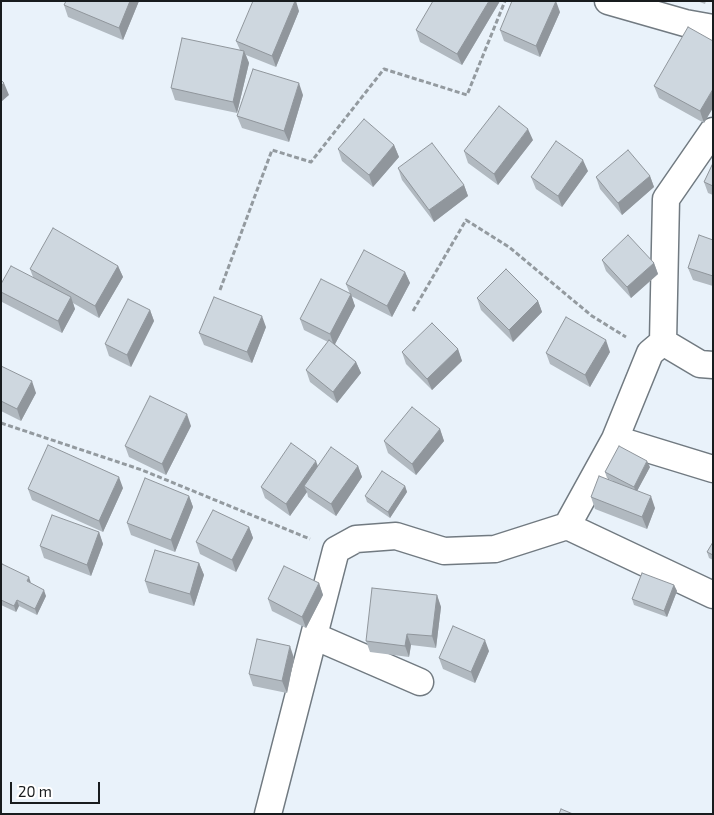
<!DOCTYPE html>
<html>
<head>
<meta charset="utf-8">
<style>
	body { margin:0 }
	#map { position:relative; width:714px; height:815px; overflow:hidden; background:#e9f2fa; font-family:"Exo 2",sans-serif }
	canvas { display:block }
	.frame { position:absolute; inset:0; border:2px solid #181c1e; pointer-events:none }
	.scale { position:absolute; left:10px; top:782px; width:90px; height:22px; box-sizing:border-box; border:2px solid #181c1e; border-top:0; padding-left:6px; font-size:15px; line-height:18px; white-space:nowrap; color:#181c1e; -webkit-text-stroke:4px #fff; paint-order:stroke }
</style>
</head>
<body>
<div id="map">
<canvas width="714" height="815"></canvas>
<div class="frame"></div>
<div class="scale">20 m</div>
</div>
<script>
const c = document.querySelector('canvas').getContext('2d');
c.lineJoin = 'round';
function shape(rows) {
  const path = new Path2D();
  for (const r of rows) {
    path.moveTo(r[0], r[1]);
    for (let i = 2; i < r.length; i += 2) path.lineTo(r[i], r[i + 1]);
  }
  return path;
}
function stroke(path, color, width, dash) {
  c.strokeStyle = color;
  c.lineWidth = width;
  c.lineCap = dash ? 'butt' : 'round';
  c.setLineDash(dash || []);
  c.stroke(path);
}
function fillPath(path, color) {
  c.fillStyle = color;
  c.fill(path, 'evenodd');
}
const path = shape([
	[220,290,272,150,311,162,384,69,467,95,505,1],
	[413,311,466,220,509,247,592,316,626,337],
	[1,423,142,470,310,539]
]);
const street = shape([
	[608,1,685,23,713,28],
	[663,342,700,364,713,365],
	[615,439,713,469],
	[567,526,713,595],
	[314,636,420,682],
	[268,814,336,550,356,539,396,536,444,551,495,549,567,526,615,439,650,353,663,342,666,199,713,131]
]);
const wall = shape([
	[66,1,139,1,123,40,68,17,64,5],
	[500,1,462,65,420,42,416,30],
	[697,1,706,1,705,4],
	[299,11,276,67,246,55,249,63,237,113,175,100,171,88,240,50,236,41],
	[560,12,540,57,504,41,500,30],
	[713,41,704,123,659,98,654,86],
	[303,95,289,142,242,128,237,116],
	[533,140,498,185,468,163,464,151],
	[394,145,399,157,373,187,342,161,338,149],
	[713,163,713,195,708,193,704,182],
	[398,168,464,185,468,196,434,222,402,180],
	[588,171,562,207,536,189,531,177],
	[650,176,654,187,622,215,600,189,596,177],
	[713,240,713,286,693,280,688,268],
	[602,260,654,263,658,274,631,298,606,271],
	[118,266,123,277,99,318,73,303,75,309,62,333,2,302,1,299,1,284,33,277,30,269],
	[405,272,410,283,392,317,351,296,355,306,335,344,356,362,361,373,337,403,310,382,306,370,328,342,304,330,300,319,350,294,346,284],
	[477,298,538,301,542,312,513,342,481,310],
	[150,310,154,321,131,367,109,356,105,344],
	[266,327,252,363,204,345,199,333],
	[458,349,462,361,432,390,406,364,402,352],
	[610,352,590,387,550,364,546,353],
	[1,366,36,393,21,421,1,411],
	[191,426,166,475,129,457,125,446],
	[440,429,444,441,416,475,388,453,384,441],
	[318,466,358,466,362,477,336,516,308,497,307,492,290,516,265,498,261,487],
	[650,467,637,491,655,508,647,529,595,509,591,497,613,481,607,478,605,472],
	[405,486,407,492,390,518,367,502,365,496],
	[123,488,103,532,32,500,28,489],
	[189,496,193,507,175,552,131,535,127,523],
	[249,527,253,538,236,572,200,554,196,542],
	[99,532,103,544,91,576,44,558,40,546],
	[713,542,713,560,709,558,707,552],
	[199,563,204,575,194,606,149,593,145,581],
	[1,566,31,583,46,596,37,615,19,606,16,612,1,605],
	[319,583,323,595,306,628,272,611,268,599],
	[674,585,677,591,667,617,634,605,632,599],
	[437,595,441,607,436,648,411,645,409,657,370,652,366,641],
	[489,651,475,683,443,669,439,658],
	[294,658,287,693,253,686,249,674]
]);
const shadedWall = shape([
	[130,1,139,1,123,40,119,28],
	[295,1,296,1,299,11,276,67,272,56],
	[489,1,500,1,462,65,457,54],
	[556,1,560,12,540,57,536,46],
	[244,51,249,63,237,113,233,102],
	[4,83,9,95,1,102,1,86],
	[299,83,303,95,289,142,284,131],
	[713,89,713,108,704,123,700,111],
	[528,129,533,140,498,185,494,174],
	[394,145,399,157,373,187,369,175],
	[583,160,588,171,562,207,558,196],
	[650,176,654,187,622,215,618,203],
	[464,185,468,196,434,222,429,210],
	[654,263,658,274,631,298,627,287],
	[118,266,123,277,99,318,95,306],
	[405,272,410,283,392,317,387,306],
	[351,294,355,306,334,346,330,334],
	[71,297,75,309,62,333,58,321],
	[538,301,542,312,513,342,509,330],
	[150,310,154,321,131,367,127,355],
	[262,316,266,327,252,363,247,352],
	[606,340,610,352,590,387,585,375],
	[458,349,462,361,432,390,427,379],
	[356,362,361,373,337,403,333,392],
	[32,381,36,393,21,421,17,409],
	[187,414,191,426,166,475,162,464],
	[440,429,444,441,416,475,412,464],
	[316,461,320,472,304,486,307,492,290,516,286,504],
	[647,461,650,467,636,493,634,487],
	[358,466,362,477,336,516,331,504],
	[119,477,123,488,103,532,99,521],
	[405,486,407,492,390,518,388,512],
	[189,496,193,507,175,552,171,540],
	[651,496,655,508,647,529,642,517],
	[249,527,253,538,236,572,232,560],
	[99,532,103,544,91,576,87,565],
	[199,563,204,575,194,606,190,594],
	[29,577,31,583,27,581],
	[319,583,323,595,306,628,302,617],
	[674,585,677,591,667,617,664,611],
	[44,590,46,596,37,615,35,609],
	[437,595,441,607,436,648,432,636],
	[17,600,19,606,16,612,14,606],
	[407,634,411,645,409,657,405,646],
	[485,640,489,651,475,683,471,672],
	[290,646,294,658,287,693,282,681]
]);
const building = shape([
	[66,1,130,1,119,28,64,5,66,1],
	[253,1,295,1,272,56,236,41,253,1],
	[433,1,489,1,457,54,416,30,433,1],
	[512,1,556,1,536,46,500,30,512,1],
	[688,27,713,41,713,89,700,111,654,86,688,27],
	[182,38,244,51,233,102,171,88,182,38],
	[253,69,299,83,284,131,237,116,253,69],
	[1,80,4,83,1,86,1,80],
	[499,106,528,129,494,174,464,151,499,106],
	[364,119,394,145,369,175,338,149,364,119],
	[556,141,583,160,558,196,531,177,556,141],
	[432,143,464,185,429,210,398,168,432,143],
	[628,150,650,176,618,203,596,177,628,150],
	[713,163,713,186,704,182,713,163],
	[53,228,118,266,95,306,30,269,53,228],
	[628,235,654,263,627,287,602,260,628,235],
	[699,235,713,240,713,276,688,268,699,235],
	[364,250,405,272,387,306,346,284,364,250],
	[11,266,71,297,58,321,1,292,1,284,11,266],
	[506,269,538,301,509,330,477,298,506,269],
	[321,279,351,294,330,334,300,319,321,279],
	[214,297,262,316,247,352,199,333,214,297],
	[128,299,150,310,127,355,105,344,128,299],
	[566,317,606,340,585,375,546,353,566,317],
	[432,323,458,349,427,379,402,352,432,323],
	[329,340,356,362,333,392,306,370,329,340],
	[1,366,32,381,17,409,1,401,1,366],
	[150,396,187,414,162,464,125,446,150,396],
	[412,407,440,429,412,464,384,441,412,407],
	[291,443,316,461,286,504,261,487,291,443],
	[48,445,119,477,99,521,28,489,48,445],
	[619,446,647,461,634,487,605,472,619,446],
	[331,447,358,466,331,504,304,486,331,447],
	[382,471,405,486,388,512,365,496,382,471],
	[599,476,651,496,642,517,591,497,599,476],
	[145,478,189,496,171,540,127,523,145,478],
	[213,510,249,527,232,560,196,542,213,510],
	[52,515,99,532,87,565,40,546,52,515],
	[713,542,713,555,707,552,713,542],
	[155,550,199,563,190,594,145,581,155,550],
	[2,564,29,577,27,581,44,590,35,609,17,600,14,606,1,600,1,566,2,564],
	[284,566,319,583,302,617,268,599,284,566],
	[642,573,674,585,664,611,632,599,642,573],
	[372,588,437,595,432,636,407,634,405,646,366,641,372,588],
	[453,626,485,640,471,672,439,658,453,626],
	[257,639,290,646,282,681,249,674,257,639],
	[561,809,573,814,559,814,561,809]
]);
stroke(street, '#717a81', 29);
stroke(path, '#939a9f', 3, [5, 2.5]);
stroke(street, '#fff', 26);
fillPath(wall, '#b1b9c0');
fillPath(shadedWall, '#90969c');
fillPath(building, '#ced7df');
stroke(building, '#90969c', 1);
</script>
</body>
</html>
